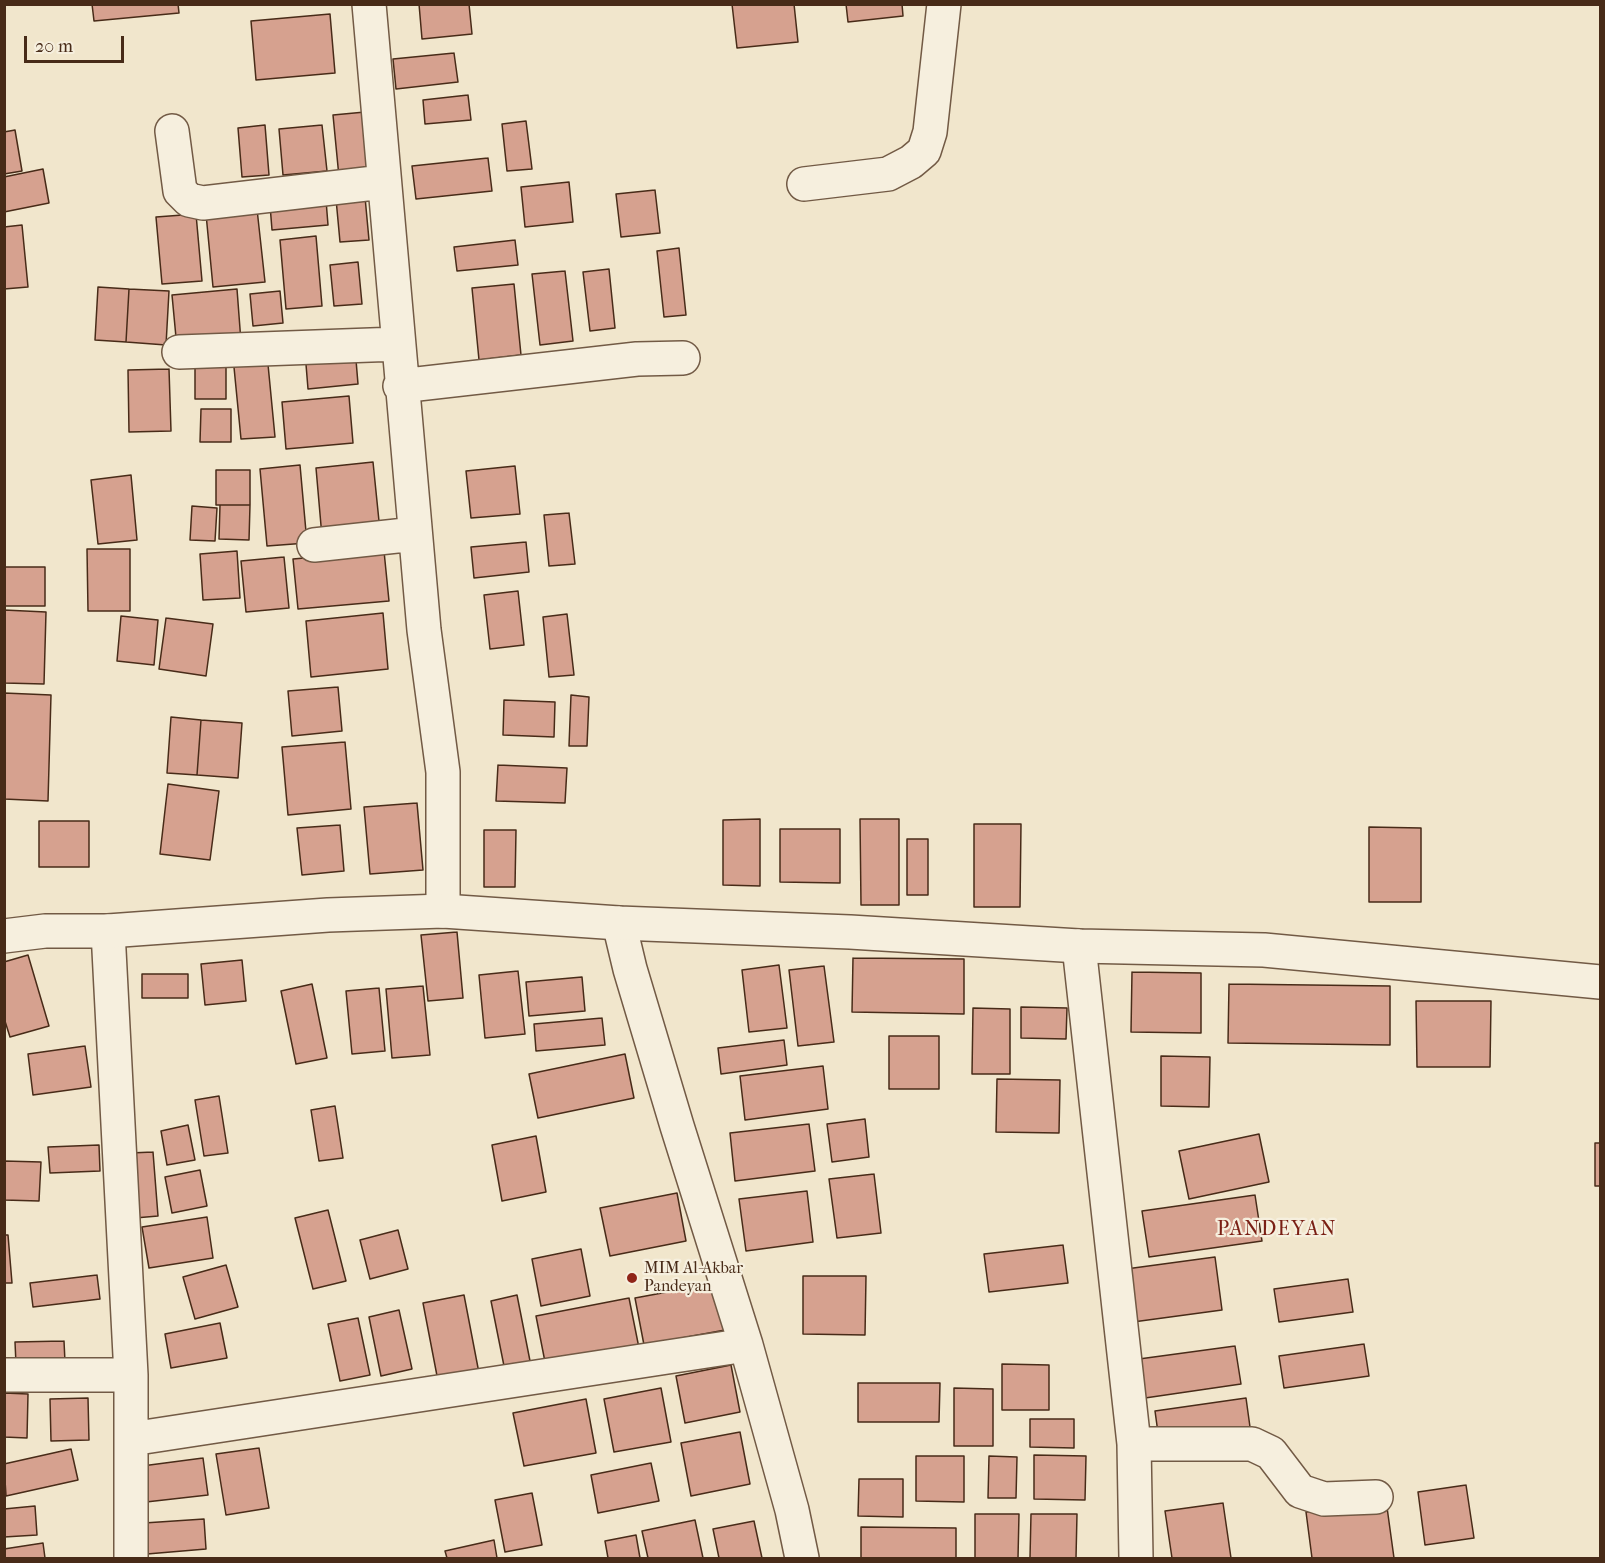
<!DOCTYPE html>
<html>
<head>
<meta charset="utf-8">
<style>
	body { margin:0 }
	#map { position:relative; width:1605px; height:1563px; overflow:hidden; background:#f1e6cc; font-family:"IM FELL French Canon",serif }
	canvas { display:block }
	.frame { position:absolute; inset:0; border:6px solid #482b18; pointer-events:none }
	.scale { position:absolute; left:24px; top:36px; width:100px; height:27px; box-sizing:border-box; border:3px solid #482b18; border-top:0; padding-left:8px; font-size:18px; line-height:21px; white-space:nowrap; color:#482b18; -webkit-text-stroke:4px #f6efde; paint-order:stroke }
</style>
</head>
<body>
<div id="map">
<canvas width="1605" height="1563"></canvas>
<div class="frame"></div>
<div class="scale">20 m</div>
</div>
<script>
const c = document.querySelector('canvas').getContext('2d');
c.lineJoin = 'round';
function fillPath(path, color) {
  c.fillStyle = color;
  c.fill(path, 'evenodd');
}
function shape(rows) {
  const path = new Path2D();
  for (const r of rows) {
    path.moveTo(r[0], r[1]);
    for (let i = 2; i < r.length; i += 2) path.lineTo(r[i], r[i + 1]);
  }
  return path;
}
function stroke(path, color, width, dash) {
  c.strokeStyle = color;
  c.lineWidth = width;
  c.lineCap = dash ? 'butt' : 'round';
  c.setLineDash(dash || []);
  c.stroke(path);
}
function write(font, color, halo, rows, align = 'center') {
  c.font = font + ' "IM FELL French Canon",serif';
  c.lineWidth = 4.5;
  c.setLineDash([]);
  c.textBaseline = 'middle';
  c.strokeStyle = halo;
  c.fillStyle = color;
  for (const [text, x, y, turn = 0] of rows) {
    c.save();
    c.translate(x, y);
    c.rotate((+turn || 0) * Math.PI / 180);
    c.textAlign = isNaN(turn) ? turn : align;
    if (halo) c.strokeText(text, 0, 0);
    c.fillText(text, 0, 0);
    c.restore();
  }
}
const building = shape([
	[92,4,178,4,179,13,94,21,92,4],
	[419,4,469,4,472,34,422,39,419,4],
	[732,4,794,4,798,42,737,48,732,4],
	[846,4,902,4,903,16,848,22,846,4],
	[330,14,335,73,256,80,251,21,330,14],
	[454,53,458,82,396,89,393,59,454,53],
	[468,95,471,120,425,124,423,100,468,95],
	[365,112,370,175,339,177,333,115,365,112],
	[526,121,532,169,507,171,502,124,526,121],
	[265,125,269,175,242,177,238,128,265,125],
	[322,125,327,171,283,175,279,129,322,125],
	[15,130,22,171,4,174,4,132,15,130],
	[488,158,492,191,416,199,412,166,488,158],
	[43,169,49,203,4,212,4,177,43,169],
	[569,182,573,222,525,227,521,187,569,182],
	[655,190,660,233,621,237,616,194,655,190],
	[365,197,369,240,340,242,336,199,365,197],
	[326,200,328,225,272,230,270,205,326,200],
	[257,209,265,282,213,287,206,214,257,209],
	[196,214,202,281,162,284,156,217,196,214],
	[22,225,28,287,4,289,4,227,22,225],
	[316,236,322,306,286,309,280,240,316,236],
	[515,240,518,265,457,271,454,247,515,240],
	[679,248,686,315,664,317,657,251,679,248],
	[358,262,362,304,334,306,330,265,358,262],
	[609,269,615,328,590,331,583,272,609,269],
	[565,271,573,341,540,345,532,274,565,271],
	[514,284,521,355,479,360,472,288,514,284],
	[98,287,129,289,126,342,95,340,98,287],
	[129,289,169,291,166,345,126,342,129,289],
	[237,289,241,342,177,348,172,295,237,289],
	[280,291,283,323,253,326,250,294,280,291],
	[355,348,358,384,308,389,305,352,355,348],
	[267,354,275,437,241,439,233,357,267,354],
	[195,358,226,358,226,399,195,399,195,358],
	[169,369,171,431,129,432,128,370,169,369],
	[349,396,353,443,286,449,282,402,349,396],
	[201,409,231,409,231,442,200,442,201,409],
	[373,462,380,531,322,537,316,468,373,462],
	[300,465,307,543,267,546,260,469,300,465],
	[515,466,520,514,471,518,466,471,515,466],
	[216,470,250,470,250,505,216,505,216,470],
	[131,475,137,540,98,544,91,480,131,475],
	[220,505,250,505,249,540,219,539,220,505],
	[192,506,217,508,215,541,190,540,192,506],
	[569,513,575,564,549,566,544,515,569,513],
	[526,542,529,572,474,578,471,547,526,542],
	[87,549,130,549,130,611,88,611,87,549],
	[237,551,240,598,203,600,200,554,237,551],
	[384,551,389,601,298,609,293,559,384,551],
	[284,557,289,608,246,612,241,561,284,557],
	[4,567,45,567,45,606,4,606,4,567],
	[518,591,524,645,490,649,484,595,518,591],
	[4,610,46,612,44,684,4,683,4,610],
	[383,613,388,669,311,677,306,621,383,613],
	[567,614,574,675,549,677,543,617,567,614],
	[121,616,158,620,154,665,117,661,121,616],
	[166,618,213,624,206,676,159,669,166,618],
	[338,687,342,731,292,736,288,691,338,687],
	[4,693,51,695,48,801,4,799,4,693],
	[571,695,589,697,587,746,569,746,571,695],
	[504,700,555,702,554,737,503,735,504,700],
	[171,717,201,720,197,775,167,773,171,717],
	[201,720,242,723,238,778,197,775,201,720],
	[345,742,351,809,288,815,282,747,345,742],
	[498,765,567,768,565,803,496,801,498,765],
	[168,784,219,791,210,860,160,854,168,784],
	[417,803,423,870,370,874,364,807,417,803],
	[760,819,760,886,723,885,723,820,760,819],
	[860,819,899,819,899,905,861,905,860,819],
	[39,821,89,821,89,867,39,867,39,821],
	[974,824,1021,824,1020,907,974,907,974,824],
	[340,825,344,871,302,875,297,828,340,825],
	[1369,827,1421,828,1421,902,1369,902,1369,827],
	[780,829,840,829,840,883,780,882,780,829],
	[484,830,516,830,515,887,484,887,484,830],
	[907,839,928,839,928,895,907,895,907,839],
	[457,932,463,998,428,1001,421,935,457,932],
	[28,955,49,1026,10,1037,4,1018,4,962,28,955],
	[853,958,964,959,964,1014,852,1012,853,958],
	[242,960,246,1001,205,1005,201,964,242,960],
	[779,965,787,1028,749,1032,742,970,779,965],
	[824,966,834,1042,798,1046,789,970,824,966],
	[518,971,525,1034,485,1038,479,975,518,971],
	[1132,972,1201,973,1201,1033,1131,1032,1132,972],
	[142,974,188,974,188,998,142,998,142,974],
	[582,977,585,1011,529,1016,526,982,582,977],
	[312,984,327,1058,296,1064,281,991,312,984],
	[1229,984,1390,986,1390,1045,1228,1043,1229,984],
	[423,986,430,1055,392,1058,386,989,423,986],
	[379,988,385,1051,352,1054,346,991,379,988],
	[1416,1001,1491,1001,1490,1067,1417,1067,1416,1001],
	[1021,1007,1067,1008,1066,1039,1021,1038,1021,1007],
	[973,1008,1010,1009,1010,1074,972,1074,973,1008],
	[602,1018,605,1045,536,1051,534,1024,602,1018],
	[889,1036,939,1036,939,1089,889,1089,889,1036],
	[784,1040,787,1065,721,1074,718,1048,784,1040],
	[85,1046,91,1087,33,1095,28,1054,85,1046],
	[625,1054,634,1098,538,1118,529,1074,625,1054],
	[1161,1056,1210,1057,1209,1107,1161,1106,1161,1056],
	[823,1066,828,1109,745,1120,740,1076,823,1066],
	[997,1079,1060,1080,1059,1133,996,1132,997,1079],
	[219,1096,228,1153,204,1156,195,1100,219,1096],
	[335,1106,343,1158,319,1161,311,1110,335,1106],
	[865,1119,869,1157,832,1162,827,1124,865,1119],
	[809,1124,815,1171,735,1181,730,1133,809,1124],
	[188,1125,195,1160,167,1165,161,1131,188,1125],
	[1259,1134,1269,1182,1189,1199,1179,1151,1259,1134],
	[536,1136,546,1192,502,1201,492,1145,536,1136],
	[1595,1143,1600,1143,1600,1186,1595,1186,1595,1143],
	[99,1145,100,1171,50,1173,48,1147,99,1145],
	[153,1152,158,1216,135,1218,130,1153,153,1152],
	[4,1161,41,1162,39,1201,4,1200,4,1161],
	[200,1170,207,1206,172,1213,165,1177,200,1170],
	[874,1174,881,1233,837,1238,829,1179,874,1174],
	[807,1191,813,1242,746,1251,739,1199,807,1191],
	[677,1193,686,1241,610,1256,600,1208,677,1193],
	[1255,1195,1262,1241,1149,1257,1142,1211,1255,1195],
	[328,1210,346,1281,313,1289,295,1218,328,1210],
	[207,1217,213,1258,149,1268,142,1227,207,1217],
	[398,1230,408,1269,370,1279,360,1240,398,1230],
	[4,1235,8,1235,12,1283,4,1283,4,1235],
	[1063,1245,1068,1283,989,1292,984,1254,1063,1245],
	[581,1249,590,1296,541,1306,532,1259,581,1249],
	[1215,1257,1222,1310,1133,1322,1126,1269,1215,1257],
	[226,1265,238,1307,195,1319,183,1277,226,1265],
	[97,1275,100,1299,33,1307,30,1283,97,1275],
	[803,1276,866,1276,865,1335,803,1334,803,1276],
	[1348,1279,1353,1312,1279,1322,1274,1289,1348,1279],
	[716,1283,725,1330,644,1345,635,1298,716,1283],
	[464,1295,479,1373,438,1381,423,1303,464,1295],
	[517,1295,531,1366,505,1371,491,1301,517,1295],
	[629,1298,639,1348,546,1367,536,1316,629,1298],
	[399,1310,412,1369,381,1376,369,1317,399,1310],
	[358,1318,370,1375,340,1381,328,1324,358,1318],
	[220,1323,227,1358,171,1368,165,1334,220,1323],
	[64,1341,65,1362,16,1364,15,1342,64,1341],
	[1364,1344,1369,1376,1284,1388,1279,1356,1364,1344],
	[1235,1346,1241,1384,1145,1398,1139,1359,1235,1346],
	[1002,1364,1049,1365,1049,1410,1002,1410,1002,1364],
	[731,1365,740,1412,685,1423,676,1376,731,1365],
	[858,1383,940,1383,939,1422,858,1422,858,1383],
	[661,1388,671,1442,614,1452,604,1399,661,1388],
	[954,1388,993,1389,993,1446,954,1446,954,1388],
	[4,1393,28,1394,27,1438,4,1437,4,1393],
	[88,1398,89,1440,51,1441,50,1399,88,1398],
	[1246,1398,1250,1427,1159,1440,1155,1411,1246,1398],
	[586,1399,596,1453,524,1466,513,1413,586,1399],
	[1030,1419,1074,1419,1074,1448,1030,1447,1030,1419],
	[740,1432,750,1484,691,1496,681,1443,740,1432],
	[259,1448,269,1508,226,1515,216,1454,259,1448],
	[71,1449,78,1480,6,1496,4,1464,71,1449],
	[1034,1455,1086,1456,1085,1500,1034,1499,1034,1455],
	[916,1456,964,1456,964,1502,916,1501,916,1456],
	[989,1456,1017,1457,1016,1498,988,1498,989,1456],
	[203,1458,208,1495,146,1502,142,1466,203,1458],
	[651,1463,659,1501,598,1513,591,1475,651,1463],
	[859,1479,903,1479,903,1517,858,1516,859,1479],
	[1466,1485,1474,1538,1425,1545,1418,1492,1466,1485],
	[532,1493,542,1545,505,1552,495,1500,532,1493],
	[1386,1500,1394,1558,1312,1558,1306,1512,1386,1500],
	[1223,1503,1231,1558,1172,1558,1165,1511,1223,1503],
	[35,1506,37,1535,4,1537,4,1509,35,1506],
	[975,1514,1019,1514,1018,1558,975,1558,975,1514],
	[1031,1514,1077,1514,1076,1558,1030,1558,1031,1514],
	[204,1519,206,1549,147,1554,144,1523,204,1519],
	[695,1520,703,1558,648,1558,642,1531,695,1520],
	[754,1521,762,1558,719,1558,713,1529,754,1521],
	[861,1527,956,1528,956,1558,861,1558,861,1527],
	[636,1535,640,1558,608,1558,605,1541,636,1535],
	[494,1540,497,1558,447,1558,445,1551,494,1540],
	[43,1543,45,1558,4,1558,4,1549,43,1543]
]);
const minor = shape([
	[369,4,424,630,443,772,443,911],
	[172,131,180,191,189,200,203,203,383,182],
	[804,184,888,174,911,162,924,151,930,132,944,4],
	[179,352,398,344],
	[400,386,637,359,683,358],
	[314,545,415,534],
	[619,923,630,969,677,1126,746,1345,792,1510,802,1558],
	[108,931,131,1375,131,1558],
	[1079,946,1134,1444,1136,1558],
	[4,1375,131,1375],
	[131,1439,746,1345],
	[1134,1444,1252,1444,1271,1453,1300,1491,1324,1499,1376,1497]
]);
const tertiary = shape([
	[4,936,45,931,108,931,328,915,443,911,619,923,850,932,1079,946,1264,950,1600,982]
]);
const markers = [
	[632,1278,6,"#8f2418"]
];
const poiNames = [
	["MIM Al-Akbar",644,1269],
	["Pandeyan",644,1287]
];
const quarterNames = [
	["PANDEYAN",1277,1230]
];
fillPath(building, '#d6a18f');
stroke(building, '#482b18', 1.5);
stroke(minor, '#725a45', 36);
stroke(tertiary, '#725a45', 36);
stroke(minor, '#f6efde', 33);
stroke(tertiary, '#f6efde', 33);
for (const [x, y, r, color] of markers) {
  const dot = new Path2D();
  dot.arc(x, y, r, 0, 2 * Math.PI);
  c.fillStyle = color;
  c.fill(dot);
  stroke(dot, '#f6efde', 2);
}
write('16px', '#482b18', '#f6efde', poiNames, 'left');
c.letterSpacing = '1.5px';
write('20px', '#7a1f14', '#f6efde', quarterNames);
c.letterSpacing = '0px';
</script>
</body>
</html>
